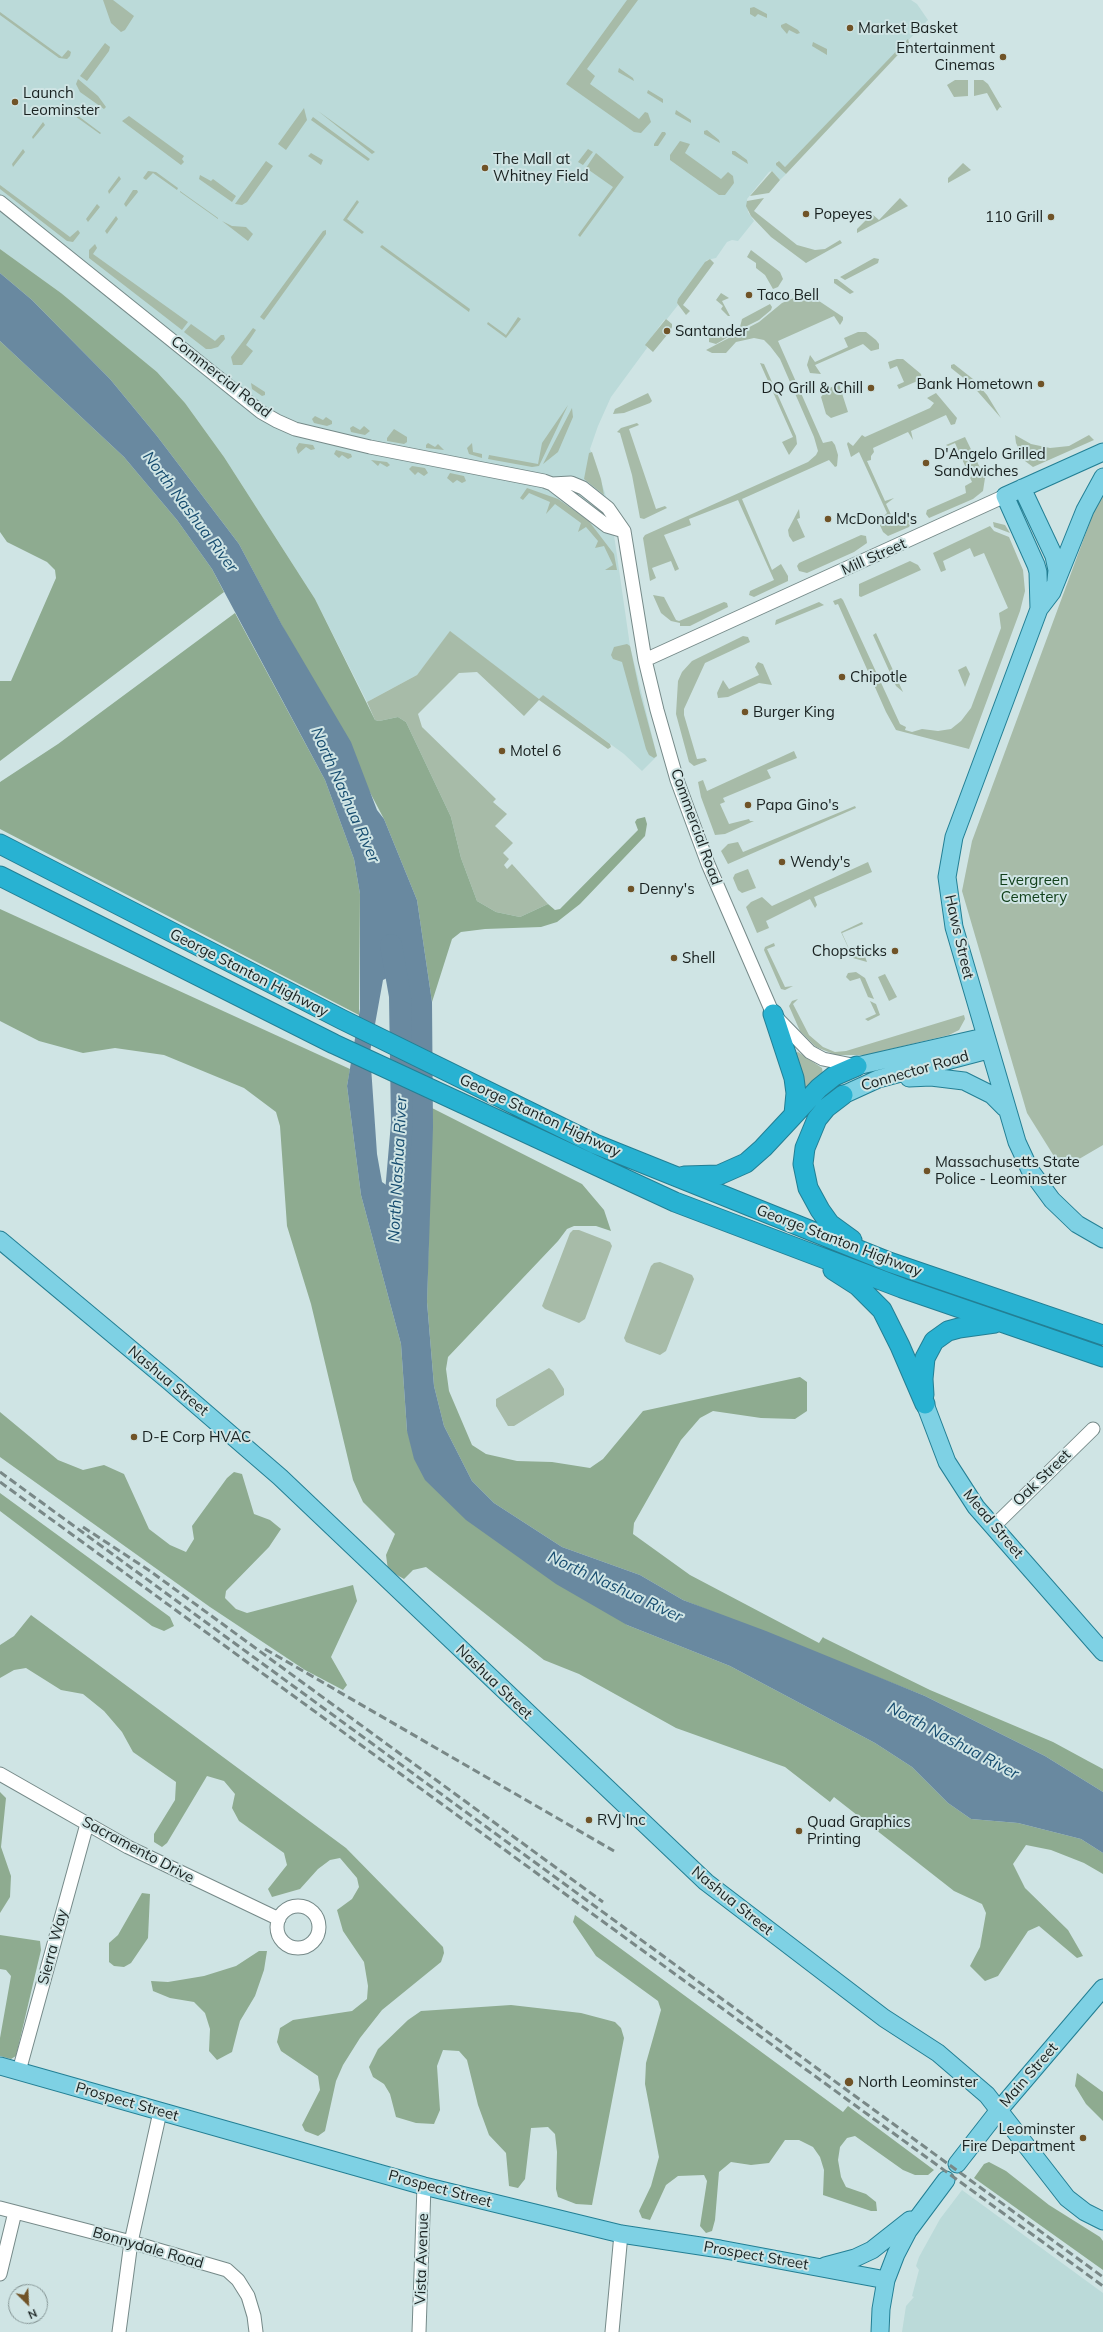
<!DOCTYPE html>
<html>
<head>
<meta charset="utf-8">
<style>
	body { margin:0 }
	#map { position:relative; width:1103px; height:2332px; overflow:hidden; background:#cfe4e4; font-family:Mulish,sans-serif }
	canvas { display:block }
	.north { position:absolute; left:8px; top:2284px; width:40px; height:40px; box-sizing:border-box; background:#cfe4e4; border:1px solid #869696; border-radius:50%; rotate:156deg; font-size:11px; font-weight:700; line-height:16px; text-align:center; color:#192120 }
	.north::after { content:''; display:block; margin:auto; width:14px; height:18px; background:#705327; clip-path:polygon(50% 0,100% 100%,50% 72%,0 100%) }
</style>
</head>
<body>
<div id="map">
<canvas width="1103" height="2332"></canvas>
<div class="north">N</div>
</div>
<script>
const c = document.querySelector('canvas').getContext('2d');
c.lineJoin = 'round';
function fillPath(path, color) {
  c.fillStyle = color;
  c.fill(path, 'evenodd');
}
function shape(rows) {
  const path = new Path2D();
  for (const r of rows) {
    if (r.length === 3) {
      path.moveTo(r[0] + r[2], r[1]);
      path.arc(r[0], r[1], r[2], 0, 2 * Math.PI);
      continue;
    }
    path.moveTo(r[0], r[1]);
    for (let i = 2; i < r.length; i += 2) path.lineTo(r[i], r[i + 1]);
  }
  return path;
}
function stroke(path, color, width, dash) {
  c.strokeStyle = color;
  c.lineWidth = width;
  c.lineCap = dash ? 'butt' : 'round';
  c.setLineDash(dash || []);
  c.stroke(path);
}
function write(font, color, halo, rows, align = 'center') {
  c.font = font + ' Mulish,sans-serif';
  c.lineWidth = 4;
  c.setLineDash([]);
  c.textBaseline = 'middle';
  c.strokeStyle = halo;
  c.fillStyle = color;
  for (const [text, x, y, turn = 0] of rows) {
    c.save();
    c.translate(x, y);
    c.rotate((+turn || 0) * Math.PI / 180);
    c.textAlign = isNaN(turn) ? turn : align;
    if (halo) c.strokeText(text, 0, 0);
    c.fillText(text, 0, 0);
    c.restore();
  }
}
const built = shape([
	[0,0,911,0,917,4,928,20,785,167,778,161,776,163,786,174,780,180,772,171,769,172,747,199,748,212,754,221,738,241,732,240,727,242,716,258,707,260,677,303,678,305,667,319,664,320,646,345,647,348,611,397,598,426,590,449,605,493,613,528,630,646,657,756,642,771,624,754,543,695,539,699,450,632,417,675,367,702,315,599,224,457,185,403,157,372,61,293,0,249],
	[962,2190,1103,2293,1103,2332,902,2332,906,2306,914,2297,912,2296,919,2270,916,2266,919,2257,940,2219]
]);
const green = shape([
	[103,0,113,0,134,16,125,30,121,32,111,23],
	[627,0,638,0,587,69,595,76,590,84,639,119,645,112,648,113,651,122,641,133,634,132,566,84],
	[754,7,767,14,767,18,758,14,755,17,750,14,750,8],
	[0,12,62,57,68,50,71,52,70,56,67,59,59,58,0,15],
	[786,23,798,30,800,33,797,34,789,30,787,34,781,27,781,25],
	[908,39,909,43,786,174,776,165,776,163,779,161,785,167],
	[813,42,827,49,827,55,812,46],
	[105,43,110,47,109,51,87,81,80,76],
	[619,68,633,78,634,81,618,72],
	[78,79,98,96,106,107,104,109,80,92,76,84],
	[955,80,968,80,968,96,954,97,947,85],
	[974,80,983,80,988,84,1002,108,1000,107,997,111,987,93,974,96],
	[648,90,663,99,663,103,647,93],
	[304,108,307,120,286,150,278,144],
	[69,109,101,133,100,134,68,111],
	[676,110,691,120,691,123,675,114],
	[318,111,375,152,372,154],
	[129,116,184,156,182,159,184,162,181,165,122,121],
	[313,117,370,159,368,161,311,120],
	[43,122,45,125,33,139,32,137],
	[707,130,719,140,720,143,704,134,704,131],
	[662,132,665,132,666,134,658,146,654,146,654,144],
	[680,141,690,144,685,153,721,179,728,172,733,176,734,183,725,195,719,195,670,160,670,155],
	[23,149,25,152,13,167,12,164],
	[588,149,593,152,583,165,578,162],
	[732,151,735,151,747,160,748,164,732,154],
	[311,153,323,160,321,165,308,156],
	[596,153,624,177,580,237,578,235,613,187,586,168],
	[266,161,273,166,247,202,242,205,235,204],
	[963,163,971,170,948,183,948,178],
	[148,171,156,172,178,188,177,190,153,173,146,180,143,178],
	[772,171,780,180,769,193,750,196],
	[200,175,211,181,213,179,236,196,232,202,199,179],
	[119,176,121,179,109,194,108,191],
	[0,185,70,237,78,230,80,233,73,242,67,241,0,189],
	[133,190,137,190,138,192,126,207,124,204],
	[180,191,218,218,218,219,180,192],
	[764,198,754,211,797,245,815,250,825,249,840,240,842,243,806,263,771,237,751,216,746,206,747,201],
	[900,198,908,206,857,233,857,229,872,214,879,220],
	[357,200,359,202,347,219,364,232,362,234,343,220],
	[97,204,100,207,88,222,86,219],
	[116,216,118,219,107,234,105,231],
	[222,221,232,226,246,227,253,234,248,241],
	[326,230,326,234,264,320,260,317,323,231],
	[95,244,97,248,93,254,188,322,182,330,89,258,89,250],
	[382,245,470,309,469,312,380,247],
	[751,250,780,272,783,279,778,287,773,289,765,275,756,268,756,263,747,257],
	[874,258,879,259,878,263,845,280,840,277],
	[710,259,714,263,683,305,690,311,686,315,677,303,678,299,705,262],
	[834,279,837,279,854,292,850,294,834,283],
	[798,287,843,317,843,320,840,325,834,316,778,341,823,443,832,441,835,445,838,455,837,466,835,467,829,460,742,499,772,570,781,564,788,576,788,581,754,597,749,595,750,591,774,580,738,500,689,519,691,525,664,535,679,569,675,571,671,561,652,568,656,578,650,581,643,538,645,535,808,462,816,455,818,451,814,437,780,359,770,346,764,340,754,338,736,342,726,353,712,353,706,350,759,322,782,303,796,297,798,296],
	[721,293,729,298,722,301,730,316,728,316,721,309,723,306,716,300],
	[770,304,772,307,771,310,759,320,745,327,740,327,742,319],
	[518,317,521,319,506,338,487,324,488,322,506,335],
	[666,319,672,324,672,327,671,329,667,327,663,332,667,335,653,352,645,345],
	[191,324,215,341,221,335,224,335,225,339,218,347,211,349,206,349,184,332],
	[253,328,256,330,246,345,253,351,242,365,233,365,231,357],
	[727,328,732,329,730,336,716,344,709,342,709,338],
	[858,332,866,332,876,340,879,344,879,349,871,351,863,344,815,365,821,374,810,373,807,365,810,355,815,362,848,347,844,338],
	[897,359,903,359,921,374,922,379,899,389,897,385,904,382,897,366,890,369,888,362],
	[760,363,764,364,796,436,797,444,789,455,782,442,793,437],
	[954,364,973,379,987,395,1001,418,971,384,951,368,951,365],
	[251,383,265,392,265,395,262,396,252,389],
	[839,384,848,412,831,418,826,414,821,397,827,389],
	[648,393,652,401,650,403,624,413,613,414,615,409],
	[936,393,957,418,955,424,951,425,946,415,911,431,913,440,908,432,873,448,874,452,871,456,871,460,867,461,885,501,894,498,886,504,895,523,907,519,911,523,909,527,888,536,883,532,878,521,887,513,859,452,851,457,847,444,848,442,853,446,862,435,865,437,930,408,934,403,927,398],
	[568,405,539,466,532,467,488,459,489,455,538,464,542,443],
	[572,408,573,417,558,452,543,464],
	[315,416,323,420,326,417,332,421,332,424,327,426,314,423,312,419],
	[639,425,629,429,656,509,665,506,667,508,644,519,640,518,632,475,620,433,617,432,621,428,637,423],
	[353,426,360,430,364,426,370,431,365,435,351,432,350,428],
	[394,429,407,437,407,442,404,444,387,441,387,438],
	[1015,435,1031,444,1050,448,1069,446,1089,435,1094,440,1033,467,1025,461,1016,443],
	[965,437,985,478,983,491,973,499,929,518,926,514,927,510,966,493,965,486,972,482,967,471,957,474,966,468,955,443,948,446,946,445],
	[299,443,313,445,315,449,311,450,306,447,298,454,296,448],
	[428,443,435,447,438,444,444,450,426,448,426,445],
	[472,443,473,452,482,454,482,458,469,454,467,448],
	[336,450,351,454,352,457,348,459,342,455,339,458,334,454],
	[592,452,601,479,604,495,584,479,589,453],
	[371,460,387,462,390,465,387,467,380,463,378,466],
	[412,466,425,468,428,473,424,476,418,472,415,475,409,469],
	[450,473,464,476,466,481,462,483,457,480,453,483,447,478],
	[527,488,558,499,588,520,614,554,617,570,605,570,613,565,604,546,595,548,598,541,586,527,578,532,581,523,555,504,546,514,550,502,529,493,523,500,520,498],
	[1103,493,1103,1145,1062,1169,1027,1113,962,891,972,841,1094,511],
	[799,509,800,518,797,519,805,537,793,542,789,536,788,530],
	[993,522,1005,525,1010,533,994,527],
	[990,526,994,531,1009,537,1023,570,1025,591,1020,611,969,749,896,730,886,712,838,604,835,605,833,601,841,598,843,600,900,724,906,727,905,730,912,732,922,729,938,731,951,729,961,721,971,708,1001,628,999,613,1008,608,984,553,974,557,970,548,943,561,946,570,941,572,933,553],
	[861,535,866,536,867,543,854,552,807,573,799,571,797,566,799,563],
	[910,561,918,565,921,570,861,597,859,596,859,584],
	[653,595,664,597,676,620,679,621,724,602,727,603,728,607,690,626,680,626,680,623,671,621,661,613],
	[819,602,824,605,775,625,776,620],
	[450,631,539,699,543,695,610,744,611,747,608,749,539,700,524,716,477,672,459,673,418,714,422,727,496,799,493,802,507,814,495,826,513,843,503,853,509,859,504,865,507,869,512,864,548,904,520,917,496,912,477,901,461,858,451,817,406,722,398,717,379,721,375,720,367,702,417,675],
	[876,633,903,692,896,686,873,635],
	[743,636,748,637,750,642,705,663,684,709,684,715,697,759,705,758,707,761,694,766,689,762,676,714,678,681,682,672,692,661],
	[627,644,630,646,640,693,657,756,654,758,649,755,646,749,622,662,613,659,611,655,614,647],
	[758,662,763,664,772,685,759,683,728,697,718,698,717,693,723,680,729,689,759,675,755,667],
	[966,666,970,674,965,687,958,670],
	[794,751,797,758,767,770,771,778,723,798,725,802,720,804,729,824,749,819,750,821,754,821,725,834,715,835,701,797,698,782,703,780,707,791],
	[855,806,856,808,728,864,721,851,728,844,738,842,743,852],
	[868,862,872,872,814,897,817,905,815,908,810,899,766,921,769,928,757,933,746,907,751,902,762,897,772,906],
	[748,869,756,888,742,893,738,890,733,878,735,874],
	[862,922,863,924,842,933,851,953,862,948,867,962,853,958,841,932],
	[774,943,775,946,767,949,785,987,793,986,785,990,781,989,764,950,765,947],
	[856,972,865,978,874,999,868,997,860,978,850,981,846,977,848,973],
	[885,974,897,997,889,1001,878,977],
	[798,999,793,1004,809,1035,823,1047,835,1052,846,1051,964,1015,965,1019,959,1030,949,1035,866,1055,836,1055,816,1047,800,1031,789,1006,792,1001],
	[870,1001,876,1004,880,1015,868,1021,865,1019,876,1014],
	[798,1052,822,1068,823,1074,810,1088,803,1086,792,1054],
	[573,1230,579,1230,610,1242,612,1246,585,1319,579,1323,545,1309,542,1306,570,1233],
	[660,1262,692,1275,694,1279,666,1351,660,1355,626,1342,624,1338,651,1266,654,1263],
	[549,1368,553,1371,564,1389,564,1395,514,1426,508,1426,496,1406,496,1399]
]);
const forest = shape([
	[0,249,61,293,157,372,185,403,224,457,315,599,375,720,379,721,398,717,406,722,451,817,461,858,477,901,496,912,520,917,548,904,555,910,560,909,638,830,635,822,637,819,645,817,647,824,645,836,580,904,557,922,541,927,485,929,461,932,452,939,432,1002,417,900,384,819,239,544,157,436,110,379,32,300,0,273],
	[0,341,124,457,177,520,212,569,224,592,0,761,0,681,11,681,56,578,55,570,47,562,7,542,0,532],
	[235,613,325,780,354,859,360,894,359,1015,0,829,0,782,58,744],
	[0,909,350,1069,347,1086,361,1195,401,1344,407,1431,627,1625,730,1666,875,1743,912,1767,948,1803,971,1819,1018,1823,1081,1839,1103,1853,1103,1874,1084,1863,1051,1850,1026,1845,1013,1864,1025,1888,1068,1930,1083,1956,1077,1958,1039,1926,1028,1931,998,1976,985,1981,970,1966,980,1947,986,1913,982,1904,954,1891,834,1797,830,1802,785,1767,676,1728,579,1674,544,1660,426,1567,413,1570,404,1579,388,1570,386,1555,395,1534,363,1502,353,1480,311,1304,287,1226,280,1126,276,1112,244,1088,164,1055,115,1048,83,1053,39,1041,0,1021],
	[432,1108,582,1184,604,1210,611,1231,596,1226,574,1226,567,1229,558,1241,448,1357,446,1369,449,1391,472,1445,486,1454,517,1461,552,1462,590,1468,603,1459,643,1411,800,1377,807,1382,807,1411,795,1419,761,1418,713,1411,700,1418,681,1440,634,1523,633,1534,690,1575,819,1643,823,1637,824,1638,930,1690,1053,1742,1088,1761,1103,1769,1103,1792,1045,1756,925,1696,683,1600,640,1575,562,1547,494,1503,472,1481,444,1426,434,1386,427,1302],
	[0,1412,58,1460,83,1470,104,1465,124,1474,149,1529,170,1545,186,1552,194,1539,192,1526,227,1478,234,1472,242,1474,254,1514,270,1520,281,1529,269,1547,226,1591,225,1598,236,1609,247,1613,353,1585,357,1601,331,1657,347,1685,343,1690,305,1670,210,1607,0,1457],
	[0,1493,170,1617,174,1626,164,1631,152,1626,0,1511],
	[31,1615,346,1848,443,1947,444,1953,441,1962,382,2010,360,2038,343,2065,336,2081,325,2131,318,2136,305,2131,302,2125,320,2090,318,2076,281,2051,277,2042,280,2028,293,2020,352,2011,367,1999,368,1986,364,1962,343,1931,337,1910,352,1899,359,1887,357,1878,340,1858,330,1860,318,1869,300,1889,272,1897,268,1889,287,1865,284,1853,239,1821,232,1808,235,1794,224,1781,207,1776,167,1843,162,1847,154,1842,154,1834,175,1800,176,1782,133,1752,122,1732,104,1711,83,1694,61,1690,26,1668,14,1670,0,1678,0,1645,14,1636],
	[0,1792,6,1798,1,1847,11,1876,10,1897,0,1913],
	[142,1893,150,1894,148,1938,131,1963,124,1967,114,1966,109,1962,109,1943,118,1935],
	[575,1915,843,2112,848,2106,934,2170,928,2175,915,2175,903,2170,855,2136,847,2138,840,2147,838,2160,841,2177,846,2187,866,2194,876,2202,877,2211,871,2211,823,2195,824,2170,820,2157,813,2147,799,2140,785,2140,769,2163,751,2165,731,2162,719,2172,715,2220,712,2231,706,2233,700,2226,707,2181,704,2175,678,2176,666,2185,650,2220,642,2218,639,2211,651,2186,659,2157,645,2084,646,2063,661,2010,658,2001,596,1956,573,1922],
	[0,1935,40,1941,41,1950,16,2056,11,2059,0,2056,0,2038,11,1976,6,1970,0,1969],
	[259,1951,267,1951,264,1970,255,1996,240,2021,232,2052,217,2060,209,2051,210,2029,205,2013,194,2002,170,1998,153,1991,151,1981,168,1982,204,1976,236,1966],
	[511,2005,581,2013,615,2022,621,2028,624,2038,592,2205,576,2204,558,2197,556,2189,557,2152,555,2134,548,2127,531,2128,525,2179,518,2188,509,2186,506,2153,489,2135,478,2105,467,2060,459,2051,443,2050,437,2066,440,2110,434,2124,416,2123,396,2117,390,2094,384,2084,373,2077,369,2067,378,2049,408,2020,421,2011],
	[1077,2073,1103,2092,1103,2121,1086,2104,1075,2086],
	[989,2162,1006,2171,1049,2205,1100,2237,1103,2241,1103,2270,974,2178,984,2164]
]);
const water = shape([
	[0,273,32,300,110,379,157,436,239,544,282,625,351,742,377,810,384,819,417,900,432,1002,433,1127,427,1302,434,1386,444,1426,472,1481,494,1503,562,1547,640,1575,683,1600,766,1631,925,1696,1045,1756,1103,1792,1103,1853,1081,1839,1018,1823,971,1819,948,1803,912,1767,875,1743,730,1666,627,1625,556,1584,466,1520,425,1480,414,1459,407,1431,401,1344,361,1195,347,1086,360,1009,360,894,354,859,325,780,212,569,177,520,124,457,0,341],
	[399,972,405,997,411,1070,407,1170,402,1182,392,1189,382,1182,377,1154,370,1052,383,980]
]);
const river = shape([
	[391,945,400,996,402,1123,394,1216]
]);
const minor = shape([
	[0,202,261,412,277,421,295,429,370,447,544,481,552,484,607,526,624,531],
	[552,484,571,483,583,488,608,508,624,531,645,660,657,710,677,780,708,864,773,1014,810,1052,823,1059,857,1066],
	[645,660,1005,496],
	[993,1527,1093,1429],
	[0,1774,128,1847,279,1919],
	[298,1927,21],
	[19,2071,87,1824],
	[0,2208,131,2242,227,2270,238,2280,248,2296,254,2316,256,2332],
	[0,2274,15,2212],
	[119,2332,131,2242,160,2112],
	[419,2332,424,2186],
	[612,2332,621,2234]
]);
const major = shape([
	[1103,477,1085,510,1052,592,1039,609,954,837,947,877,954,927,1017,1142,1030,1170,1052,1200,1077,1224,1103,1239],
	[1022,488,1054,556,1057,570,1056,580],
	[1039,609,1038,572,1036,565,1005,496,1103,452],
	[857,1066,984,1037],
	[909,1078,931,1077,964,1081,992,1095,1005,1108],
	[843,1095,878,1079,988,1050],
	[0,1240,170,1382,280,1477,706,1882,884,2018,938,2053,987,2095,1067,2198,1085,2212,1103,2221],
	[925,1404,947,1462,976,1507,1103,1652],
	[0,2066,424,2186,621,2234,720,2249,886,2280],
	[957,2164,999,2110,1103,1988],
	[825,2266,855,2258,872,2250,910,2220],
	[880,2332,881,2309,886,2280,896,2254,908,2231,946,2180]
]);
const highway = shape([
	[0,844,341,1019,595,1144,889,1262,1103,1335],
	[0,876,334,1044,675,1202,902,1288,1103,1357],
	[773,1014,794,1078,796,1093,794,1114],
	[843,1095,826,1108,817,1119,805,1148,803,1164,808,1188,820,1210,830,1224,852,1240],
	[684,1176,719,1175,746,1163,763,1148,819,1088,834,1076,857,1066],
	[833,1270,858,1286,882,1310,900,1346,925,1404],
	[924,1395,923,1379,925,1358,934,1341,948,1331,959,1328,995,1323]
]);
const rail = shape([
	[0,1472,1103,2277],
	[0,1482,1103,2286],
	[83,1527,150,1571,603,1902],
	[265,1649,614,1851]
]);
const markers = [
	[850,28,4,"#705327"],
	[1003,57,4,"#705327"],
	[15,102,4,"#705327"],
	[485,168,4,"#705327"],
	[806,214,4,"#705327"],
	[1051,217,4,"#705327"],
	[749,295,4,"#705327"],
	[667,331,4,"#705327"],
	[1041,384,4,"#705327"],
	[871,388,4,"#705327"],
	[926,463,4,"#705327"],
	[828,519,4,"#705327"],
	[842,677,4,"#705327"],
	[745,712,4,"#705327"],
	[502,751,4,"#705327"],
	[748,805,4,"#705327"],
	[782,862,4,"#705327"],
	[631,889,4,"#705327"],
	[895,951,4,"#705327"],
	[674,958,4,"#705327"],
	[927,1171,4,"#705327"],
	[134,1437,4,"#705327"],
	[589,1820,4,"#705327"],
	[799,1831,4,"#705327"],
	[849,2082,5,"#705327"],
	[1083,2138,4,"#705327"]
];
const poiNames = [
	["Market Basket",858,28],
	["Entertainment",995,48,"right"],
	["Cinemas",995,65,"right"],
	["Launch",23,93],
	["Leominster",23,110],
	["The Mall at",493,159],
	["Whitney Field",493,176],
	["Popeyes",814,214],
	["110 Grill",1043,217,"right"],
	["Taco Bell",757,295],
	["Santander",675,331],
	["Bank Hometown",1033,384,"right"],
	["DQ Grill & Chill",863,388,"right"],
	["D'Angelo Grilled",934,454],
	["Sandwiches",934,471],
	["McDonald's",836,519],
	["Chipotle",850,677],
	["Burger King",753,712],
	["Motel 6",510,751],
	["Papa Gino's",756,805],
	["Wendy's",790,862],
	["Denny's",639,889],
	["Chopsticks",887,951,"right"],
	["Shell",682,958],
	["Massachusetts State",935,1162],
	["Police - Leominster",935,1179],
	["D-E Corp HVAC",142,1437],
	["RVJ Inc",597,1820],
	["Quad Graphics",807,1822],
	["Printing",807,1839],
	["North Leominster",858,2082],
	["Leominster",1075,2129,"right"],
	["Fire Department",1075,2146,"right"]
];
const streetNames = [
	["Commercial Road",221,377,38],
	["Mill Street",874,557,-24],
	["Commercial Road",696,827,70],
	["Haws Street",959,937,77],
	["George Stanton Highway",249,973,27],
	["Connector Road",915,1071,-16],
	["George Stanton Highway",540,1116,25],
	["George Stanton Highway",839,1241,21],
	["Nashua Street",168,1381,40],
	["Oak Street",1042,1478,-44],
	["Mead Street",993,1524,50],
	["Nashua Street",494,1682,44],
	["Sacramento Drive",138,1850,28],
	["Nashua Street",732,1901,39],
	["Sierra Way",53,1947,-75],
	["Main Street",1029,2075,-49],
	["Prospect Street",127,2102,16],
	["Prospect Street",440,2189,15],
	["Bonnydale Road",148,2248,16],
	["Prospect Street",756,2256,10],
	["Vista Avenue",422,2259,-88]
];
const parkNames = [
	["Evergreen",1034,880],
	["Cemetery",1034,897]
];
const waterNames = [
	["North Nashua River",190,512,53],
	["North Nashua River",345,795,66],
	["North Nashua River",398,1169,-87],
	["North Nashua River",615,1587,25],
	["North Nashua River",953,1741,28]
];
fillPath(built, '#bbdad9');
fillPath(green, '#a7bba8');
fillPath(forest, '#8eab90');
fillPath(water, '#6989a0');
stroke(river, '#6989a0', 22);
stroke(minor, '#768a89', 15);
stroke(major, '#237f94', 19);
stroke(highway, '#237f94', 21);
stroke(minor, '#fff', 13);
stroke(major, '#7ed1e4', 17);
stroke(highway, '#28b2d2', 19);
stroke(rail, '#798887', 3, [8, 4]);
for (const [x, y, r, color] of markers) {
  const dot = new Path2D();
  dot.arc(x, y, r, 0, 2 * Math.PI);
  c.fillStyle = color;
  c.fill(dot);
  stroke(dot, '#cfe4e4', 1.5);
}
write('15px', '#192120', '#cfe4e4', poiNames, 'left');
write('15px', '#192120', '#cfe4e4', streetNames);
write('15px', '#12401b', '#cfe4e4', parkNames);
write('italic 16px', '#164c6f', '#cfe4e4', waterNames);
</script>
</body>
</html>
